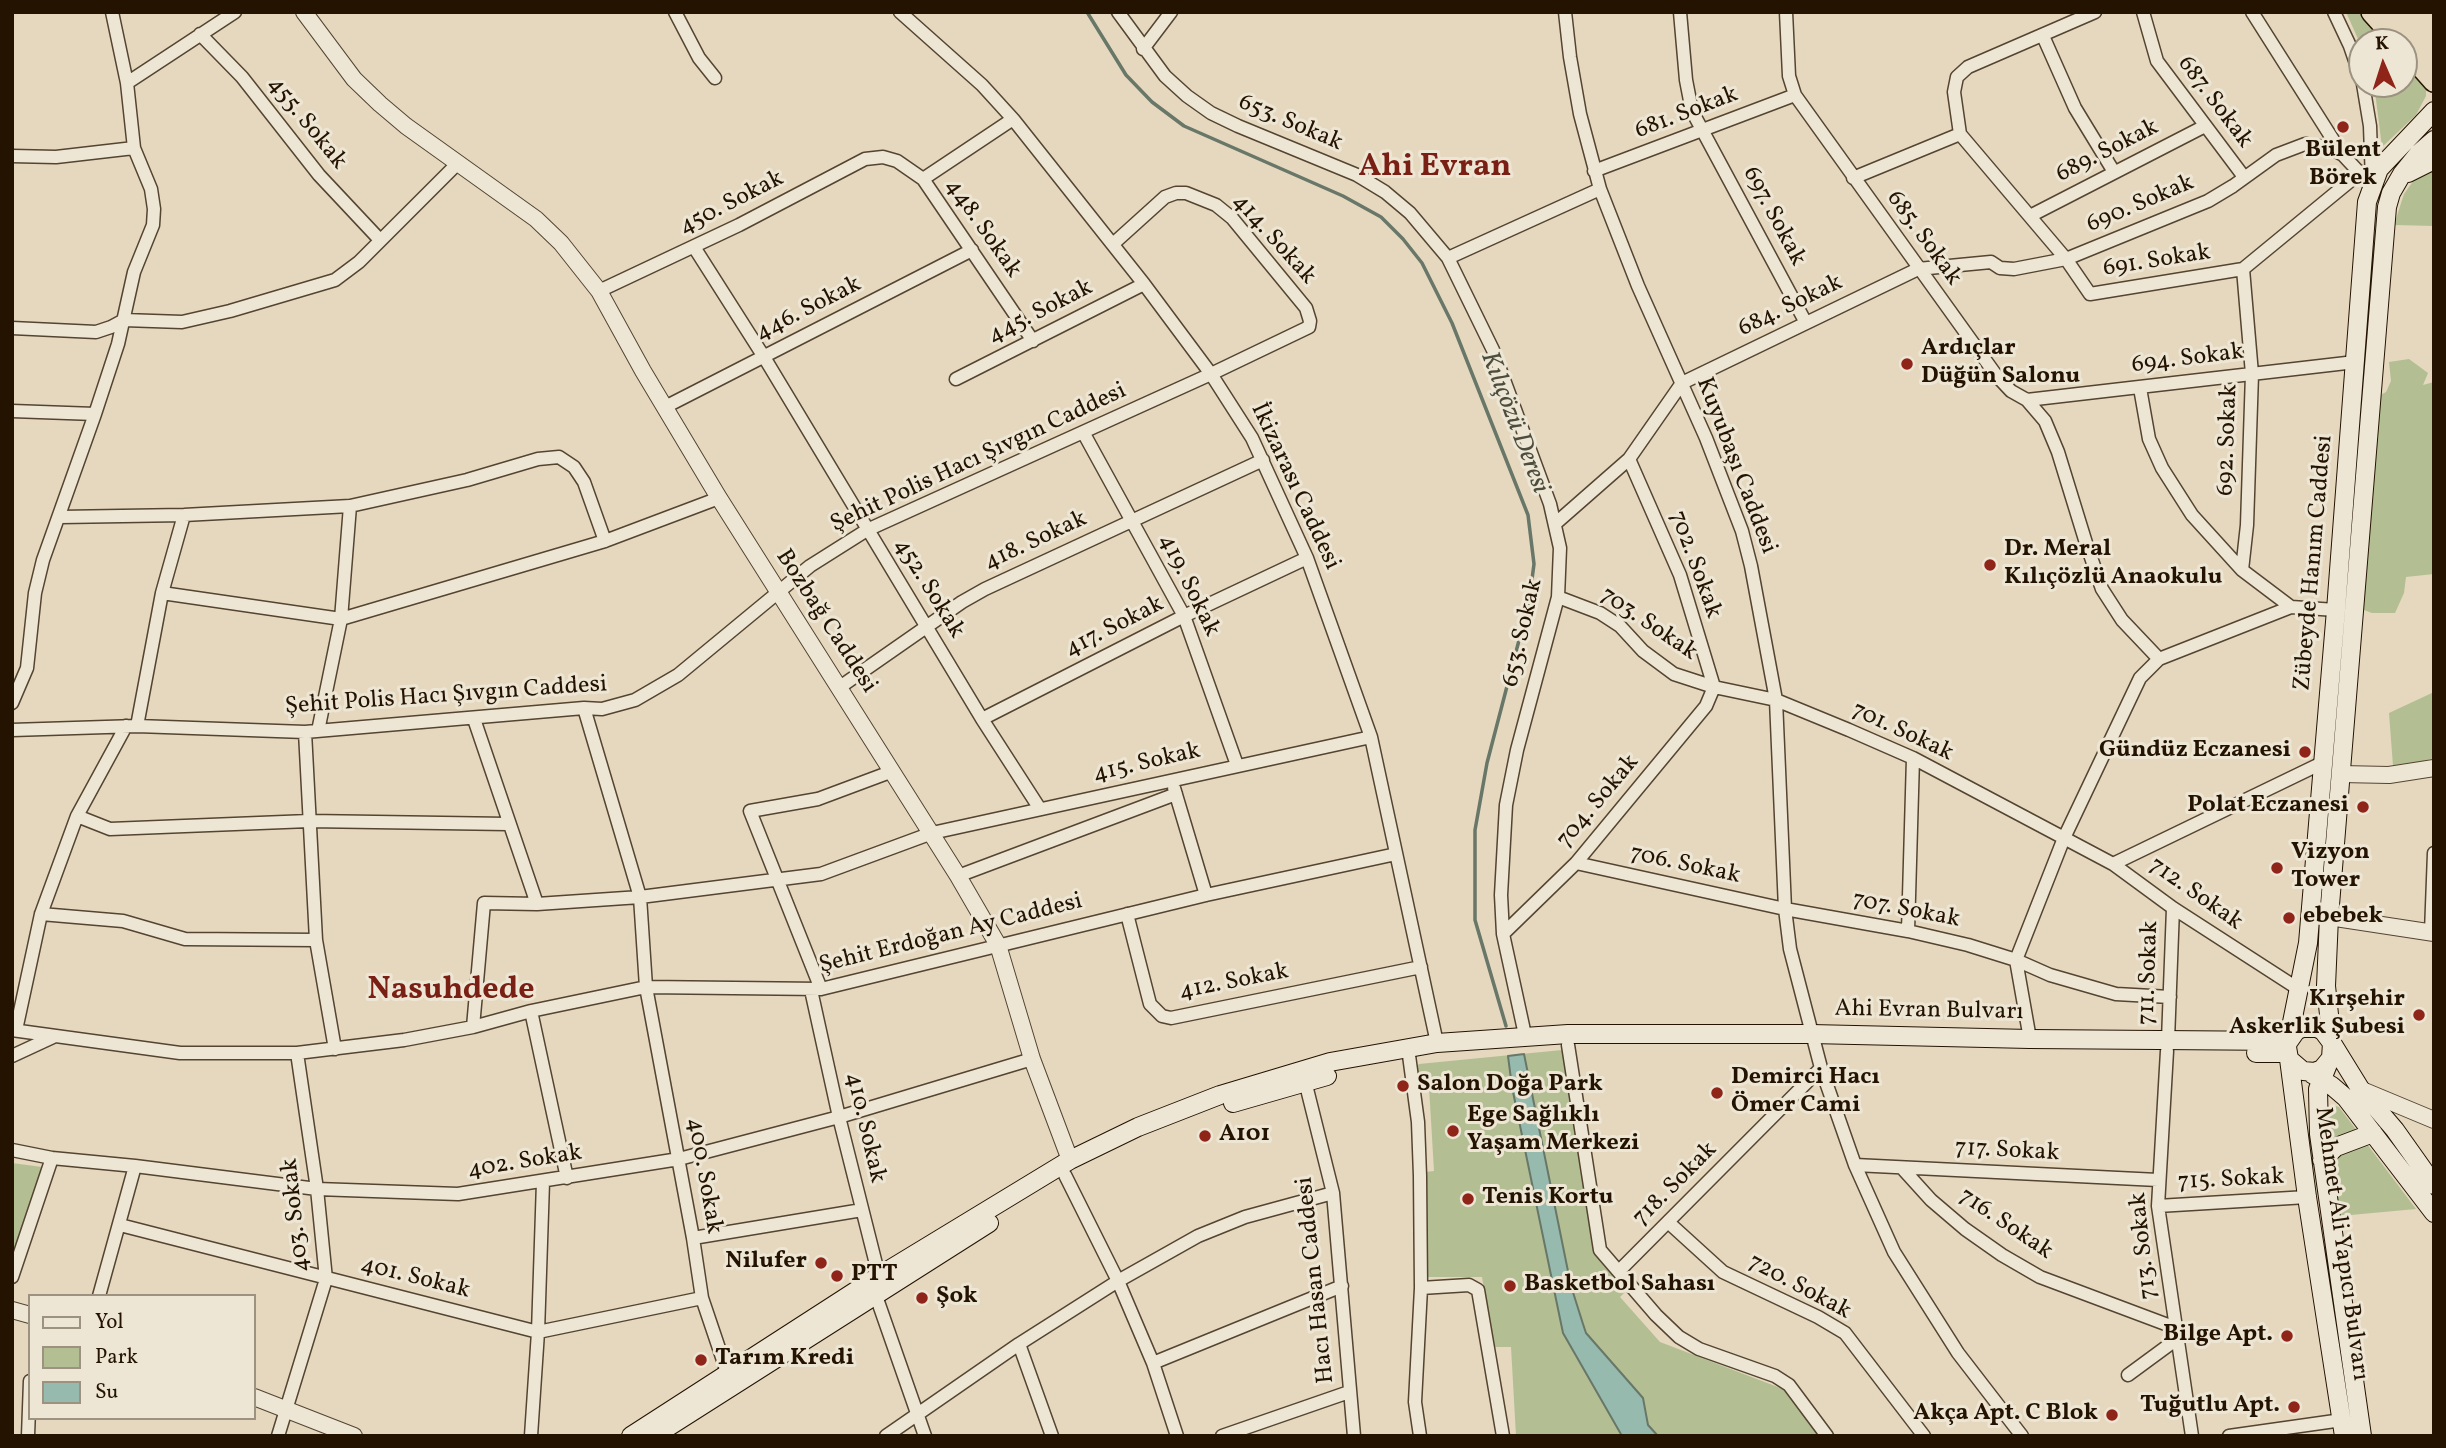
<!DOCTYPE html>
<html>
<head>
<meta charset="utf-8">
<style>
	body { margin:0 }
	#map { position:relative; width:2446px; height:1448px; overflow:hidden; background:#e5d8be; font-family:Vollkorn,serif }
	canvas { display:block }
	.frame { position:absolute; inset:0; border:14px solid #241300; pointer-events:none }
	.legend { position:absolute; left:28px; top:1294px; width:228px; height:126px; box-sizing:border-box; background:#eee6d5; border:2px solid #9d9280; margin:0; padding:9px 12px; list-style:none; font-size:21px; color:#241300 }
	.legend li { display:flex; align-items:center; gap:14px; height:35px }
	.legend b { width:35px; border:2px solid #9d9280 }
	.north { position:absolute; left:2348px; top:28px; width:70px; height:70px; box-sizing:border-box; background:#eee6d5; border:2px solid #9d9280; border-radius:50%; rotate:357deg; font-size:19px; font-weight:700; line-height:28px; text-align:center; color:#241300 }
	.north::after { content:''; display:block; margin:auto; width:24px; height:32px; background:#8f2418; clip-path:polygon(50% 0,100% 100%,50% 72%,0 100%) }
</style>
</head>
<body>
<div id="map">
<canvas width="2446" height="1448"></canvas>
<div class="frame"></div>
<ul class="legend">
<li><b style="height:9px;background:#eee6d5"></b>Yol</li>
<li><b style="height:19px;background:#b3bf93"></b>Park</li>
<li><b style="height:19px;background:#96baae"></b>Su</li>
</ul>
<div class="north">K</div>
</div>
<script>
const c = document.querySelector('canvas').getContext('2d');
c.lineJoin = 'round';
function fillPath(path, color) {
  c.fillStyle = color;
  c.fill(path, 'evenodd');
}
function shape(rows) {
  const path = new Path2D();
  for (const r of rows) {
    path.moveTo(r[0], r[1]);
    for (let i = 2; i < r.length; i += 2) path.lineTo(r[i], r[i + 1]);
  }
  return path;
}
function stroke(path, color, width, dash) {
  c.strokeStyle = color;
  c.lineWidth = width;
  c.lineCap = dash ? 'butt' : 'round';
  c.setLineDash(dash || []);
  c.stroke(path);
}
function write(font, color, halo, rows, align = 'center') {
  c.font = font + ' Vollkorn,serif';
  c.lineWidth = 6;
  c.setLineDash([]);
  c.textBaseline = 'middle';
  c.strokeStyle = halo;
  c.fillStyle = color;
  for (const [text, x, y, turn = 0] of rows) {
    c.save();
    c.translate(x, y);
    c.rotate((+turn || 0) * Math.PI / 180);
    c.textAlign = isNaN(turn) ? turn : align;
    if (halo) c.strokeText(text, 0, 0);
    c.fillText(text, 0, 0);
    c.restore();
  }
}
const green = shape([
	[2346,12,2362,12,2389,42,2362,42,2362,48],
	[2404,58,2426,88,2426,96,2416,115,2382,147,2374,84,2404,84],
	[2434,168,2434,226,2394,225,2404,194,2414,180],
	[2409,359,2428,373,2423,385,2434,382,2434,574,2406,577,2404,593,2395,613,2372,613,2361,609,2377,397,2386,392,2391,381,2389,362],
	[2434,692,2434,758,2410,765,2393,766,2389,713],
	[1562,1050,1597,1253,1627,1290,1620,1297,1660,1342,1783,1389,1819,1436,1516,1436,1511,1347,1493,1347,1482,1277,1428,1277,1424,1270,1425,1172,1434,1171,1429,1087,1419,1088,1416,1067,1419,1064],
	[2333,1105,2339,1107,2416,1209,2340,1216,2331,1160,2328,1113,2329,1108],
	[12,1163,42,1167,12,1255]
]);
const water = shape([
	[1524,1054,1571,1286,1583,1324,1586,1333,1643,1398,1648,1425,1658,1436,1622,1436,1563,1333,1512,1087,1508,1056,1524,1054]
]);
const stream = shape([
	[1087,12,1126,75,1152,102,1184,126,1343,196,1381,217,1403,239,1422,263,1452,323,1528,515,1534,564,1529,602,1487,763,1475,830,1475,920,1506,1026]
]);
const minor = shape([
	[675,12,699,58,715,78],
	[900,12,982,85,1013,119,1144,284,1211,374,1252,438,1307,558,1371,737,1437,1043],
	[1118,12,1165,76,1187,96,1211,113,1238,126,1357,175,1385,192,1410,213,1448,258,1493,350,1550,504,1560,548,1558,597,1517,750,1506,805,1501,895,1503,934,1525,1035],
	[1565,12,1570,57,1580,114,1600,189,1638,286,1706,438,1742,531,1751,566,1776,700,1785,909,1790,949,1821,1068,1855,1165,1894,1252,1958,1353,2022,1436],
	[1680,12,1686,80,1692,111,1806,323],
	[1786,12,1789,76,1795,95,1996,375,2011,391,2027,400,2045,421,2058,452,2086,543,2102,589,2122,620,2159,659],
	[2143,12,2157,61,2244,177],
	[2252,12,2342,154],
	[2334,12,2350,46,2362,81],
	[200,34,242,77,319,175,380,240],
	[2043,36,2075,108,2114,172],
	[1143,49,1171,12],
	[127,83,235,12],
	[2363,84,2370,126,2372,181],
	[1960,134,2066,259,2090,294,2243,269,2361,172],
	[12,156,56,157,134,148],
	[1594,171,1795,95],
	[1853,178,1960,134,1954,92,1957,77,1968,67,2095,12],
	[923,179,1013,119],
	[2030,216,2205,126],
	[694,247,764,357,982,719,1040,809],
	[1448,258,1600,189],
	[599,291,739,225,865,159,883,157,897,161,923,179,1033,341],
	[12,328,96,332,111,327,124,320,182,322,230,311,335,280,359,262,458,163],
	[956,379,1144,284],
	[2140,388,2149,439,2162,468,2192,515,2242,570,2291,607],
	[2027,400,2355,362],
	[665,407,972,250],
	[12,411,95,414],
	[1083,432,1184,616,1237,765],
	[1629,459,1680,575,1714,687],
	[60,517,184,515,350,506,467,480,538,459,559,457,574,467,584,482,605,541],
	[1556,523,1629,459,1682,383,1918,269,1991,262,2000,268,2014,269,2066,259,2208,201,2233,186,2276,155,2305,144,2330,148,2343,155,2371,185],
	[2242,570,2247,525,2252,374,2243,269],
	[162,593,341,619,605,541,719,498],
	[1558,597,1600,613,1620,626,1643,651,1674,674,1714,687,1776,700,1849,730,1913,758,2064,838,2113,864,2173,908,2300,990],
	[840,687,962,602,985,589,1263,460],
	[12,703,27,668,35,593,43,560,95,414,118,344,134,272,153,225,154,209,151,189,134,148,127,83,112,12],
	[584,708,640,897,646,987,693,1238,702,1298,727,1372],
	[474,719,537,904],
	[982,719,1184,616,1307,558],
	[137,726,162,593,184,515],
	[12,730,137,726,305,732,584,708,602,709,635,700,678,675,810,566,867,530,1211,374,1309,327,1310,321,1306,308,1232,218,1216,205,1186,193,1176,193,1165,197,1113,244],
	[318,731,341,619,350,506],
	[305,732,316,940,335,1049],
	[1174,788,1206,895],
	[77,816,110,829,309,821,508,824],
	[1576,863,1785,909,1908,931,1968,945,2016,960,2050,975,2116,994,2170,997],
	[2113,864,2322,763],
	[958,876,1176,794],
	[41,914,123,921,185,939,316,940],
	[1127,914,1150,1004,1162,1016,1171,1018,1421,967],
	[1908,931,1913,758],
	[2431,932,2434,853],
	[1503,934,1576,863,1706,706,1714,687],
	[821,989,750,811,818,799,893,771],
	[811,990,839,1117,879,1276],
	[531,1011,567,1178],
	[473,1027,484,903,537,904,640,897,821,874,932,833,1371,737],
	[12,1030,180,1053,297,1053,404,1040,473,1027,531,1011,646,987,821,989,1206,895,1396,854],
	[16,1030,41,914,77,816,126,726],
	[2030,1039,2016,960,2064,838,2140,678,2159,659,2291,607,2336,610],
	[2168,1040,2173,908],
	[1568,1045,1600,1250,1656,1315,1679,1337,1699,1349,1775,1376,1789,1385,1827,1436],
	[1408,1048,1418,1122,1420,1176,1421,1288,1469,1285,1478,1290,1503,1436],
	[2167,1051,2158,1206,2192,1436],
	[12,1056,53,1037],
	[1305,1081,1333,1193,1354,1436],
	[12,1150,52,1158,135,1166,317,1189,458,1194,679,1159,839,1117,1032,1059],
	[1855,1165,2158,1180],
	[1902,1168,1931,1200,1965,1229,2002,1255,2040,1277,2176,1328],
	[1065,1175,1118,1281,1153,1363,1177,1436],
	[2158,1206,2307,1197],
	[1668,1222,1723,1272,1818,1317,1845,1333,1924,1436],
	[120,1225,538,1332,702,1298],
	[693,1238,862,1210],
	[1619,1271,1821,1068],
	[12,1277,52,1158],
	[875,1293,925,1436],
	[99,1296,135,1166],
	[1019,1344,1052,1436],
	[1153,1363,1342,1286],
	[2128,1375,2177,1339],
	[28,1436,30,1381],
	[278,1436,326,1279,317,1189,297,1053],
	[531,1436,538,1332,543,1182],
	[886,1436,1019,1344,1118,1281,1198,1236,1245,1217,1333,1193],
	[1222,1436,1349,1392],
	[1420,1436,1415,1402,1421,1288],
	[2229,1436,2342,1420]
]);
const tertiary = shape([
	[304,12,354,79,380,104,406,126,536,219,561,243,599,291,643,371,719,498,958,876,998,945,1032,1059,1070,1160],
	[2341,774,2389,775,2434,768],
	[2329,917,2434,933],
	[2362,1090,2434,1120],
	[12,1310,30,1315],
	[254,1397,354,1436]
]);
const secondary = shape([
	[2434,140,2419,153,2402,174,2391,193,2387,207,2329,917,2326,986,2332,1043,2361,1090,2395,1130,2434,1185],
	[2408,173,2434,160],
	[2289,1041,2296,1031,2302,1028,2317,1028,2323,1031,2332,1043,2331,1058,2322,1069,2315,1072,2303,1071,2289,1059,2287,1047,2308,943,2336,610,2367,202,2379,169,2434,111],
	[2256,1053,2287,1053],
	[2289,1059,2307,1197,2344,1436],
	[2328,1064,2318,1089,2319,1134,2362,1436],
	[2312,1074,2332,1086,2346,1098,2434,1213],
	[1233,1103,1327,1076],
	[2322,1160,2336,1147,2373,1133],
	[631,1436,879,1276,1070,1160,1138,1127,1220,1095,1330,1062,1437,1043,1568,1034,1811,1034,2030,1039,2289,1041],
	[654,1436,989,1223]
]);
const trunk = shape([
	[2372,12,2399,42],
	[2395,12,2434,56],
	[2418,12,2434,30],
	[2404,47,2434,81]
]);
const markers = [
	[2343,127,7,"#8f2418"],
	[1907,364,7,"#8f2418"],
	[1990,565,7,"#8f2418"],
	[2305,752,7,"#8f2418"],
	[2363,807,7,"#8f2418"],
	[2277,868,7,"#8f2418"],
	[2289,918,7,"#8f2418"],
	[2419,1015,7,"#8f2418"],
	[1403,1086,7,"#8f2418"],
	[1717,1093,7,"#8f2418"],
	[1453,1131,7,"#8f2418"],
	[1205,1136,7,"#8f2418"],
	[1468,1199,7,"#8f2418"],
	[821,1263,7,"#8f2418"],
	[837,1276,7,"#8f2418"],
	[1510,1286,7,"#8f2418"],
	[922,1298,7,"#8f2418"],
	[2287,1336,7,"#8f2418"],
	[701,1360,7,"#8f2418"],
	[2294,1407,7,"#8f2418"],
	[2112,1415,7,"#8f2418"]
];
const streetNames = [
	["687. Sokak",2214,103,53],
	["681. Sokak",1687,114,-21],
	["455. Sokak",306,124,51],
	["653. Sokak",1290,124,23],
	["689. Sokak",2108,152,-27],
	["450. Sokak",732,204,-27],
	["690. Sokak",2141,205,-23],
	["697. Sokak",1773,217,62],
	["448. Sokak",982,229,55],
	["685. Sokak",1923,239,54],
	["414. Sokak",1273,240,48],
	["691. Sokak",2157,262,-9],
	["684. Sokak",1791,307,-26],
	["446. Sokak",809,310,-27],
	["445. Sokak",1041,313,-27],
	["694. Sokak",2188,360,-7],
	["692. Sokak",2229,440,-88],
	["Şehit Polis Hacı Şıvgın Caddesi",979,459,-25],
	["Kuyubaşı Caddesi",1735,466,69],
	["İkizarası Caddesi",1294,487,65],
	["418. Sokak",1036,542,-25],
	["Zübeyde Hanım Caddesi",2315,563,-85],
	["702. Sokak",1694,565,70],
	["419. Sokak",1188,586,64],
	["452. Sokak",928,589,58],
	["Bozbağ Caddesi",825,622,57],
	["703. Sokak",1648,625,34],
	["417. Sokak",1115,628,-27],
	["653. Sokak",1524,633,-77],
	["Şehit Polis Hacı Şıvgın Caddesi",446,697,-4],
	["701. Sokak",1902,733,25],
	["415. Sokak",1147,764,-13],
	["704. Sokak",1599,802,-50],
	["706. Sokak",1685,866,12],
	["712. Sokak",2195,895,35],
	["707. Sokak",1906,911,11],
	["Şehit Erdoğan Ay Caddesi",951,935,-14],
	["711. Sokak",2150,973,-88],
	["412. Sokak",1234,983,-11],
	["Ahi Evran Bulvarı",1929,1012,1],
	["410. Sokak",864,1128,77],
	["717. Sokak",2007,1152,3],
	["402. Sokak",525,1163,-9],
	["400. Sokak",703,1176,80],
	["715. Sokak",2231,1181,-3],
	["718. Sokak",1676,1185,-45],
	["403. Sokak",297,1215,-96],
	["716. Sokak",2005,1225,34],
	["Mehmet Ali Yapıcı Bulvarı",2340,1244,82],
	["713. Sokak",2145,1246,-96],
	["401. Sokak",415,1279,14],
	["Hacı Hasan Caddesi",1317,1280,-96],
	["720. Sokak",1799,1288,28]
];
const poiNames = [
	["Bülent",2343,152,"center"],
	["Börek",2343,180,"center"],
	["Ardıçlar",1921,350],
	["Düğün Salonu",1921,378],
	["Dr. Meral",2004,551],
	["Kılıçözlü Anaokulu",2004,579],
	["Gündüz Eczanesi",2291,752,"right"],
	["Polat Eczanesi",2349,807,"right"],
	["Vizyon",2291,854],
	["Tower",2291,882],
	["ebebek",2303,918],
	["Kırşehir",2405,1001,"right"],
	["Askerlik Şubesi",2405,1029,"right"],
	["Demirci Hacı",1731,1079],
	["Ömer Cami",1731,1107],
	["Salon Doğa Park",1417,1086],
	["Ege Sağlıklı",1467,1117],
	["Yaşam Merkezi",1467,1145],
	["A101",1219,1136],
	["Tenis Kortu",1482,1199],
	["Nilufer",807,1263,"right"],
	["PTT",851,1276],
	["Basketbol Sahası",1524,1286],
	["Şok",936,1298],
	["Bilge Apt.",2273,1336,"right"],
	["Tarım Kredi",715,1360],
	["Tuğutlu Apt.",2280,1407,"right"],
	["Akça Apt. C Blok",2098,1415,"right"]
];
const waterNames = [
	["Kılıçözü Deresi",1513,423,69]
];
const districtNames = [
	["Ahi Evran",1435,169],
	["Nasuhdede",451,992]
];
fillPath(green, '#b3bf93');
fillPath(water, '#96baae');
stroke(water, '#687768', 2);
stroke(stream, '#687768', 3.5);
stroke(minor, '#544430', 15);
stroke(tertiary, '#544430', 18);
stroke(secondary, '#241300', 20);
stroke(trunk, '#241300', 24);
stroke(minor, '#eee6d5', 12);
stroke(tertiary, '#eee6d5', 16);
stroke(secondary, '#eee6d5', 18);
stroke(trunk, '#e5d8be', 21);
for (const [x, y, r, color] of markers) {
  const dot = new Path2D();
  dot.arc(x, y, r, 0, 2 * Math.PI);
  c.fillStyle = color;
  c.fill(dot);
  stroke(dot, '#eee6d5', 2.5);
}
write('24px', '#241300', '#eee6d5', streetNames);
write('bold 24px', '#241300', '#eee6d5', poiNames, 'left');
write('italic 26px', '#4c4d3d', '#eee6d5', waterNames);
write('bold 32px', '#7a1f14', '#eee6d5', districtNames);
</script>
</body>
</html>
